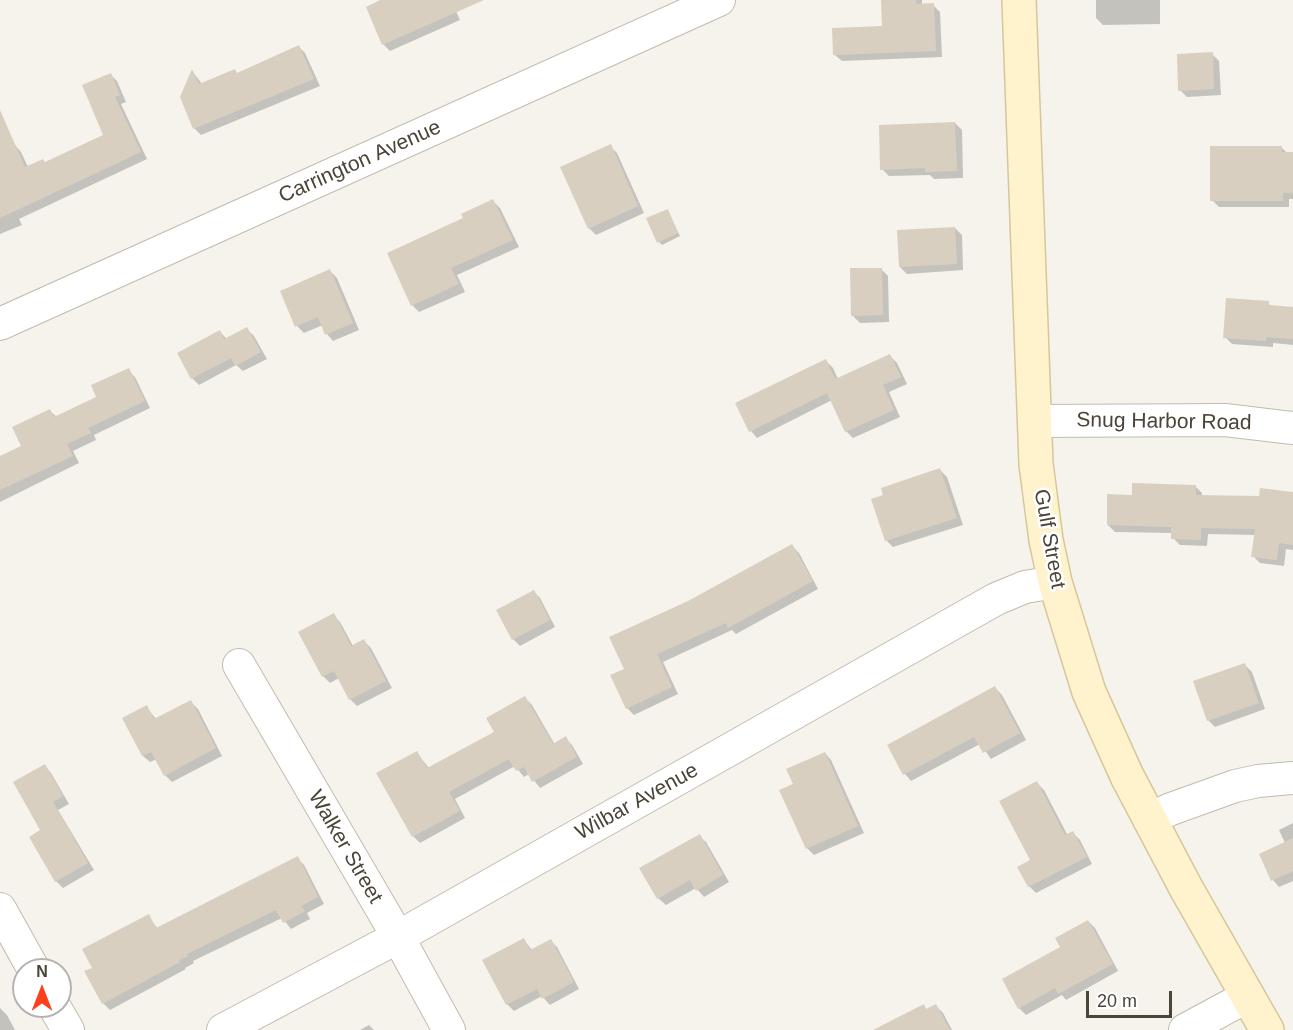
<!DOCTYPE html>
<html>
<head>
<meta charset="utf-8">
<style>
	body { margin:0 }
	#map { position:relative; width:1293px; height:1030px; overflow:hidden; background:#f6f3ec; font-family:Arial,sans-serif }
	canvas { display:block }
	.north { position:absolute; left:12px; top:958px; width:60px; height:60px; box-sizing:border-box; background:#fff; border:2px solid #b7b4b0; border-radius:50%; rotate:0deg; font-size:16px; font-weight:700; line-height:24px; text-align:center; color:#4b4439 }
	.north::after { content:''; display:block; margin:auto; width:21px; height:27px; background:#fc3f1d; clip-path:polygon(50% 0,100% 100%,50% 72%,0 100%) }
	.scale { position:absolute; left:1086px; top:991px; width:86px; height:27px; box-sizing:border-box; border:3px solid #4b4439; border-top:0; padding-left:8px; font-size:18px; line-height:21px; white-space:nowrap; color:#4b4439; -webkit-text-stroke:4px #fff; paint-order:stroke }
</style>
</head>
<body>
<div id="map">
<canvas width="1293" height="1030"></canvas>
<div class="north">N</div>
<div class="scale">20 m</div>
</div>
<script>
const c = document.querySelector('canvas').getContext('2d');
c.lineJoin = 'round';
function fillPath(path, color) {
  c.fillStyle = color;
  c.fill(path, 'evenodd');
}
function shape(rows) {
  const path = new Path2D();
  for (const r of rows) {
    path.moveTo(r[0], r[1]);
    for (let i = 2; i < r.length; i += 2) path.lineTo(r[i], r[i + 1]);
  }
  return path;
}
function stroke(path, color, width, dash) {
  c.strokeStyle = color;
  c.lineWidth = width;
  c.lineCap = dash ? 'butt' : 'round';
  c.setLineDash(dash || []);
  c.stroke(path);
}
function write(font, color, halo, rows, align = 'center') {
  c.font = font + ' Arial,sans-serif';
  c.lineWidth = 5;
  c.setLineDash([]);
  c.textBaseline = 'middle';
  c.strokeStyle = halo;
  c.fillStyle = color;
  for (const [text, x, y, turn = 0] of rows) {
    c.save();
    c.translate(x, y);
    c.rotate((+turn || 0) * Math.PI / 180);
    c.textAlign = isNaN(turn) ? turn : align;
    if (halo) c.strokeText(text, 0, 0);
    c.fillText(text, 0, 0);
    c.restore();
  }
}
const shadow = shape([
	[384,0,451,0,460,20,390,51,383,44],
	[882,0,922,0,922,5,933,5,940,12,942,57,842,61,835,55,883,28],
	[1096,0,1160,0,1160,24,1103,25,1096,18],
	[298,46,305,53,320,86,201,135,194,128,193,72,202,84,237,74],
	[1212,54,1219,61,1221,95,1187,97,1180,90],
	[111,75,117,81,126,102,121,104,147,159,19,219,22,225,0,234,0,151,15,145,21,152,28,167,46,164,105,136],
	[955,123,962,130,963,178,934,179,930,175,889,176,882,169],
	[610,146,617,153,644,213,596,235,589,228],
	[1282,148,1288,154,1293,154,1293,199,1289,199,1289,207,1219,207,1212,200],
	[493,201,500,208,519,247,457,275,465,292,419,312,413,306,389,254,465,219],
	[667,210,680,236,662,245,659,242],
	[955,228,962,235,963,270,907,274,900,267],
	[881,269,888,276,889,322,860,323,853,316],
	[330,271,337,278,359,330,333,341,327,334,323,325,304,333,297,326],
	[1268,303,1272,307,1293,308,1293,345,1273,343,1273,347,1232,344,1225,337],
	[247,329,254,336,267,359,243,371,236,365,199,385,192,378,220,332,227,339],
	[890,356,897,363,907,384,889,392,900,417,853,438,846,431,832,400,757,438,751,431,737,404,826,361,833,368,838,379],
	[128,370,135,377,150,408,94,435,96,440,73,451,79,463,0,502,0,457,23,447,50,411,57,417,98,398],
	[940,470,947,477,963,525,893,547,886,540,885,496],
	[1195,486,1202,493,1202,496,1261,497,1293,494,1293,550,1286,549,1284,566,1260,563,1253,556,1256,535,1208,534,1207,546,1180,545,1173,538,1173,533,1115,532,1108,525,1133,497],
	[792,546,799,553,818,589,736,634,732,630,663,662,678,694,634,715,627,708,626,670,689,602],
	[533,591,540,598,555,627,520,646,513,639],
	[333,615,340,622,353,646,364,641,371,648,392,688,357,706,350,699,339,678,330,683,323,676],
	[1245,665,1252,672,1265,709,1215,727,1208,720],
	[995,688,1002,695,1026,740,991,759,980,744,911,781,905,774,889,745],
	[525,698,532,705,555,745,565,738,572,745,583,764,540,788,529,774,524,777,515,766,455,799,465,818,420,843,413,836,417,753,429,768,496,732],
	[191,702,198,709,222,756,172,782,165,775,157,759,150,762,143,756,124,718,146,707,157,720],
	[825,753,831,760,864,833,814,855,807,848,795,784],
	[45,766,51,773,69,804,58,810,94,870,63,888,56,881,42,831],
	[1037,783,1044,790,1068,836,1073,833,1080,840,1092,864,1036,893,1029,886],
	[1293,823,1293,881,1279,887,1273,880,1285,843,1279,830],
	[699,836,706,842,729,882,704,897,696,888,666,905,659,899,642,869],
	[297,858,304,865,324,904,307,913,310,919,291,929,282,918,193,961,194,963,185,968,186,969,110,1010,103,1003,94,968,148,916,158,929],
	[1088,921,1095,928,1118,971,1066,1000,1062,995,1026,1015,1019,1008,1062,947],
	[524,940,532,950,550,940,557,947,579,989,550,1005,542,996,514,1011,507,1004,484,961],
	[923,1006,928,1010,936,1006,943,1013,952,1030,889,1030],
	[0,1008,7,1015,15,1030,0,1030],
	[369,1025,374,1030,360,1030]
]);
const building = shape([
	[380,0,484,0,382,45,366,7],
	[881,0,916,0,916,4,934,3,936,51,833,55,832,28,882,26],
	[299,45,314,79,193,129,180,97,192,69,199,84,235,69,237,73],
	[1213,52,1214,89,1178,91,1177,54],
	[111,73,120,95,115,97,141,152,0,218,0,110,25,167,43,159,45,162,103,135,82,85],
	[955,122,957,171,925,172,925,168,880,170,879,125],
	[611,144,638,206,588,229,560,167],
	[1210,146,1282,146,1282,152,1293,152,1293,193,1283,193,1283,201,1210,201],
	[493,199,513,240,451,268,459,284,411,306,387,253,463,218,461,214],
	[668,209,678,233,657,243,646,218],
	[955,227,957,264,899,267,897,230],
	[850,268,882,268,883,315,851,316],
	[330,269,353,323,325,335,318,317,295,327,280,291],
	[1226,298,1269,301,1269,305,1293,307,1293,339,1266,337,1266,341,1223,338],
	[247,327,261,352,235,366,231,358,191,379,177,353,220,330,224,339],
	[890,354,901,377,883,385,894,410,845,432,827,393,749,432,735,403,826,359,835,379],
	[129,368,145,401,88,428,91,433,67,444,73,456,0,490,0,456,21,446,12,427,50,409,54,417,96,397,91,385],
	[940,468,957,518,885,541,871,499,883,495,881,488],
	[1132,483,1196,485,1196,495,1259,496,1260,488,1293,492,1293,545,1279,543,1277,560,1251,557,1255,529,1201,528,1201,540,1171,539,1171,527,1107,525,1107,494,1132,495],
	[792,544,813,581,728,628,726,623,657,654,672,687,626,709,610,675,624,669,609,637,688,601],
	[534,590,550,620,512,640,496,610],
	[334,613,351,646,364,639,386,681,349,700,334,671,322,677,298,632],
	[1245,663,1259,703,1207,721,1193,681],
	[995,686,1020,733,983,753,974,737,903,775,887,745],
	[525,696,553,744,566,736,577,757,532,782,524,767,516,771,509,759,449,792,460,811,412,837,376,773,417,751,427,768,494,732,486,718],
	[191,700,216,748,164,776,151,752,142,756,122,718,147,705,154,719],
	[825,752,858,826,806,849,779,790,793,784,786,769],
	[45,764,63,796,53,802,88,863,55,882,29,837,40,830,13,782],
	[1037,781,1065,835,1073,831,1087,857,1028,887,1017,867,1030,860,999,801],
	[700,834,723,875,696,891,690,880,657,899,639,868],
	[1293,838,1293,871,1271,881,1259,854],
	[298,856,318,897,301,906,305,911,283,923,276,910,187,954,188,956,179,960,180,962,102,1004,84,971,92,968,82,949,149,914,156,928],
	[1088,920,1113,964,1058,994,1055,988,1018,1009,1002,979,1060,947,1055,938],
	[524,938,530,950,551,939,574,982,542,999,537,989,506,1005,482,960],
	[924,1004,926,1009,936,1004,950,1030,873,1030]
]);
const street = shape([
	[0,324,719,0],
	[1034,421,1225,420,1293,428],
	[239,665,398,937,449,1030],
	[1149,819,1171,809,1235,786,1258,781,1293,778],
	[0,909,34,970],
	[54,1006,68,1030],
	[223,1030,398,937,996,599,1025,587,1055,582],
	[1185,1030,1248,996]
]);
const secondary = shape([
	[1019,0,1036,464,1046,540,1055,582,1089,692,1127,776,1186,888,1267,1030]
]);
const streetNames = [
	["Carrington Avenue",360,162,-24],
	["Snug Harbor Road",1164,422,1],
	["Gulf Street",1049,539,80],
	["Wilbar Avenue",637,802,-29],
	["Walker Street",345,847,60]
];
fillPath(shadow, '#0003');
fillPath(building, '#d8cfc1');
stroke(street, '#c2bbae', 34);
stroke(secondary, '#d6c79b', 36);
stroke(street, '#fff', 32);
stroke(secondary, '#fff3cd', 33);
write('21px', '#4b4439', '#fff', streetNames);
</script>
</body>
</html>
